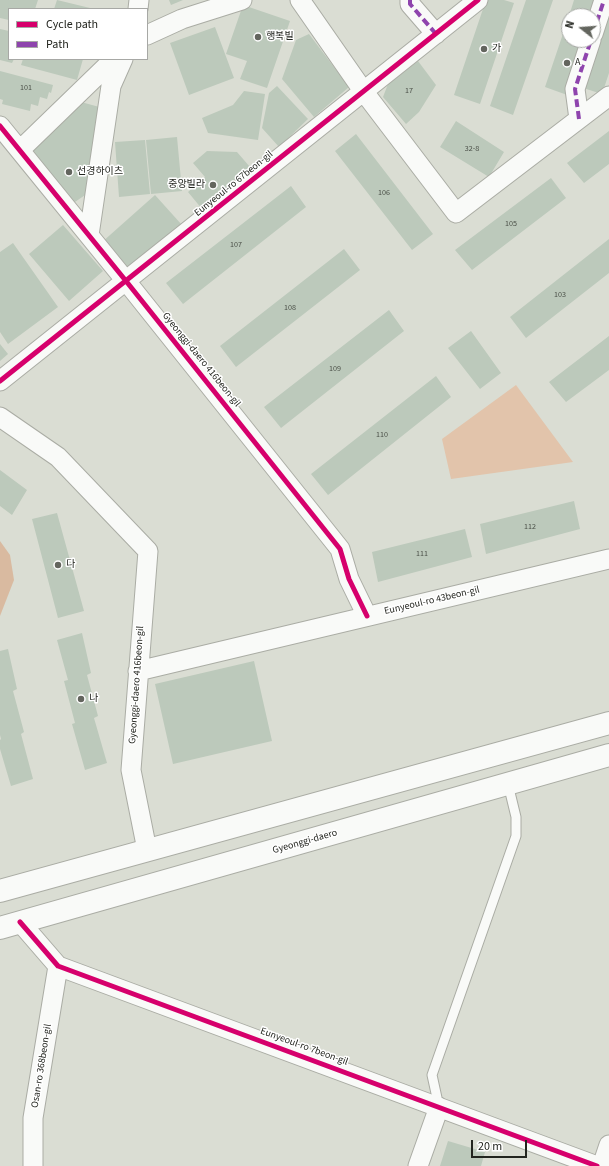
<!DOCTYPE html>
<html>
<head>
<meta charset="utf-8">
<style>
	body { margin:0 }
	#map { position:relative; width:609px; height:1166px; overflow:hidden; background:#daddd3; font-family:"Source Sans 3",sans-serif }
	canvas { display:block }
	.legend { position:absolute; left:8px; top:8px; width:140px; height:52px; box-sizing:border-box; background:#fff; border:1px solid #a7a8a5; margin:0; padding:5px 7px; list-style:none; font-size:12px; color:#23251f }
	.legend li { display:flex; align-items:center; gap:8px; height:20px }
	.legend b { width:20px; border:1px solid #a7a8a5 }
	.north { position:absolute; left:561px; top:8px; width:40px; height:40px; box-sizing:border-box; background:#fff; border:1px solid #a7a8a5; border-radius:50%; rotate:287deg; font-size:11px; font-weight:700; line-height:16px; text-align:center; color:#23251f }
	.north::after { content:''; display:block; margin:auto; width:14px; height:18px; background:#63655e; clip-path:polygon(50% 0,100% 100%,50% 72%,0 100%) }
	.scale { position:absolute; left:471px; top:1140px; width:56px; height:18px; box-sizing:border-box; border:2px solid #23251f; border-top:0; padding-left:5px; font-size:12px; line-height:14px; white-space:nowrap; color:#23251f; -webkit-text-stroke:3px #fff; paint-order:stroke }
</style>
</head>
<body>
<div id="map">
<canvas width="609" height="1166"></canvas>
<ul class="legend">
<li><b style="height:5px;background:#d6006c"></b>Cycle path</li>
<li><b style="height:5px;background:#8e44ad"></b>Path</li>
</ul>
<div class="north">N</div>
<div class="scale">20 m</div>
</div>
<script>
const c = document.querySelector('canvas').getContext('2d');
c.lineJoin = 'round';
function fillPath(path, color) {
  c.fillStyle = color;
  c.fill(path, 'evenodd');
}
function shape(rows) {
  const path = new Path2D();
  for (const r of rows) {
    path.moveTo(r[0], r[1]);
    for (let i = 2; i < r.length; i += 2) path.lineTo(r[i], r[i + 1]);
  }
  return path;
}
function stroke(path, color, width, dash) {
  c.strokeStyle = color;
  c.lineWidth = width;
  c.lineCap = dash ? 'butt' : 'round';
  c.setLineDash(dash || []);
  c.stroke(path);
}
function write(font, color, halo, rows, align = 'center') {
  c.font = font + ' "Source Sans 3","Noto Sans KR",sans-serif';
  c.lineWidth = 3;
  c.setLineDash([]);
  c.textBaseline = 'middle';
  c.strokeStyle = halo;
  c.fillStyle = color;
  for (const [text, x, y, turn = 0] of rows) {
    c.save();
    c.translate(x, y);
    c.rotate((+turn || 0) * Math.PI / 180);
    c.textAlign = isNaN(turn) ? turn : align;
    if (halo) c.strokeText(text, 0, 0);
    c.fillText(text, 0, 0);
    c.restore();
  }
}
const green = shape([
	[516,385,573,462,451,479,442,439]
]);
const forest = shape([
	[0,541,10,555,14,580,0,616]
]);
const building = shape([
	[0,0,38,0,35,9,9,9,9,20,0,18],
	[57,0,90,8,90,9,54,9],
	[169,0,183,0,171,5],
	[486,0,504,0,514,3,480,104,454,95],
	[526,0,553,0,513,115,490,106],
	[574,0,603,0,593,16,569,16],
	[609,0,609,73,602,94,577,86],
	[243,5,290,21,267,88,240,79,247,61,226,54],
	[569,16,569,40,589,40,570,96,545,87],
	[215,27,234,78,189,95,170,43],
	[0,29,9,31,9,59,14,59,12,63,0,60],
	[309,34,349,87,314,117,282,79,296,40],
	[23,59,83,59,77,80,21,65],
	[418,61,436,85,419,112,406,124,383,97,388,84],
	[0,71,53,85,51,93,49,92,47,99,40,97,38,106,31,104,30,111,2,104,3,100,0,99],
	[277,86,308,119,279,147,262,128,269,93],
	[244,91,265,94,258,140,208,133,202,118,233,105],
	[81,102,103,108,91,191,72,204,25,150],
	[456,121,504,152,489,177,440,147],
	[609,131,609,164,584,183,567,163],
	[356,134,433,234,412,250,335,151],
	[177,137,182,191,151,194,146,140],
	[145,140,150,194,119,197,115,142],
	[207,151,237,152,250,167,202,209,188,192,205,177,193,163],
	[551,178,566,198,472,270,455,250],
	[291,186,306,207,183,304,166,283],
	[155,195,182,225,127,273,101,243],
	[63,225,103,271,69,301,29,254],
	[609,239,609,273,526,338,510,317],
	[13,243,58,307,8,344,0,332,0,252],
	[344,249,360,270,236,367,220,346],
	[389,310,404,331,281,428,264,407],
	[471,331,501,373,480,389,448,348],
	[609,336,609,370,566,402,549,382],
	[0,344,8,354,0,361],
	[436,376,451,397,328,495,311,474],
	[0,470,27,490,12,515,0,506],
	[574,501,580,529,486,554,480,524],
	[57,513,84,611,58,618,32,519],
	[465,529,472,557,378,582,372,552],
	[82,633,91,673,87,675,98,716,94,718,107,763,85,770,72,724,75,723,64,681,68,680,57,640],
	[8,649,17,689,13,691,24,732,21,734,33,779,11,786,0,749,0,740,1,739,0,735,0,651],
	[254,661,272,741,173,764,155,684],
	[448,1141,485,1152,481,1166,440,1166]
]);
const service = shape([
	[439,1107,432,1075,516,836,516,817,508,784]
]);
const minor = shape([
	[300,0,364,92,456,213,609,96],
	[410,0,410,4,436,34],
	[138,9,139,0],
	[593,34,604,0],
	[147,35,182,19,242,0],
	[579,119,575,89,591,40],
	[0,126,126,281,340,549,349,579,367,616],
	[20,150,114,59],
	[89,235,111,86,123,59],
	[0,381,478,0],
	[0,417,58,457,148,551,131,770,147,850],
	[138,671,609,559],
	[20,922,58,966,597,1166],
	[33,1166,33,1118,58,966],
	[418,1166,439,1107],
	[602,1166,609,1145]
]);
const primary = shape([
	[0,891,609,723],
	[0,928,609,755]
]);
const quiet = shape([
	[410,0,410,4,436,34],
	[593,34,604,0],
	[579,119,575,89,591,40]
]);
const cycleway = shape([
	[0,126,126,281,340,549,349,579,367,616],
	[0,381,478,0],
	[20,922,58,966,597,1166]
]);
const markers = [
	[258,37,4,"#63655e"],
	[484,49,4,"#63655e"],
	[567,63,4,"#63655e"],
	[69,172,4,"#63655e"],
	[213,185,4,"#63655e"],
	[58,565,4,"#63655e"],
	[81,699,4,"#63655e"]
];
const numberNames = [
	["101",26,88],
	["17",409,91],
	["32-8",472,149],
	["106",384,193],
	["105",511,224],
	["107",236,245],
	["103",560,295],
	["108",290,308],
	["109",335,369],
	["110",382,435],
	["112",530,527],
	["111",422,554]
];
const poiNames = [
	["행복빌",266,37],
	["가",492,49],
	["A",575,63],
	["선경하이츠",77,172],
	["중앙빌라",205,185,"right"],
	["다",66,565],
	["나",89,699]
];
const streetNames = [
	["Eunyeoul-ro 67beon-gil",234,184,-39],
	["Gyeonggi-daero 416beon-gil",201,360,51],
	["Eunyeoul-ro 43beon-gil",432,601,-13],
	["Gyeonggi-daero 416beon-gil",137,685,-86],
	["Gyeonggi-daero",305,842,-16],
	["Eunyeoul-ro 7beon-gil",304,1047,20],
	["Osan-ro 368beon-gil",42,1066,-81]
];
fillPath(green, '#e2c4ab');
fillPath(forest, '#d9baa0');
fillPath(building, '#bcc9bb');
stroke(service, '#aaaca4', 11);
stroke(minor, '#aaaca4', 21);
stroke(primary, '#aaaca4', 24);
stroke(service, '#f9faf8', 9);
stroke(minor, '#f9faf8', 19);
stroke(primary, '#f9faf8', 22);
stroke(quiet, '#8e44ad', 4, [8, 4]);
stroke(cycleway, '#d6006c', 5);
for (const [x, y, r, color] of markers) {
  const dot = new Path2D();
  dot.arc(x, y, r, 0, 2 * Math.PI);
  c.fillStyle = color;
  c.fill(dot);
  stroke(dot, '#fff', 1.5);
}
write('8px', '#494e46', null, numberNames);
write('10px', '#23251f', '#fff', poiNames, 'left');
write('10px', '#23251f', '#fff', streetNames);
</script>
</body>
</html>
